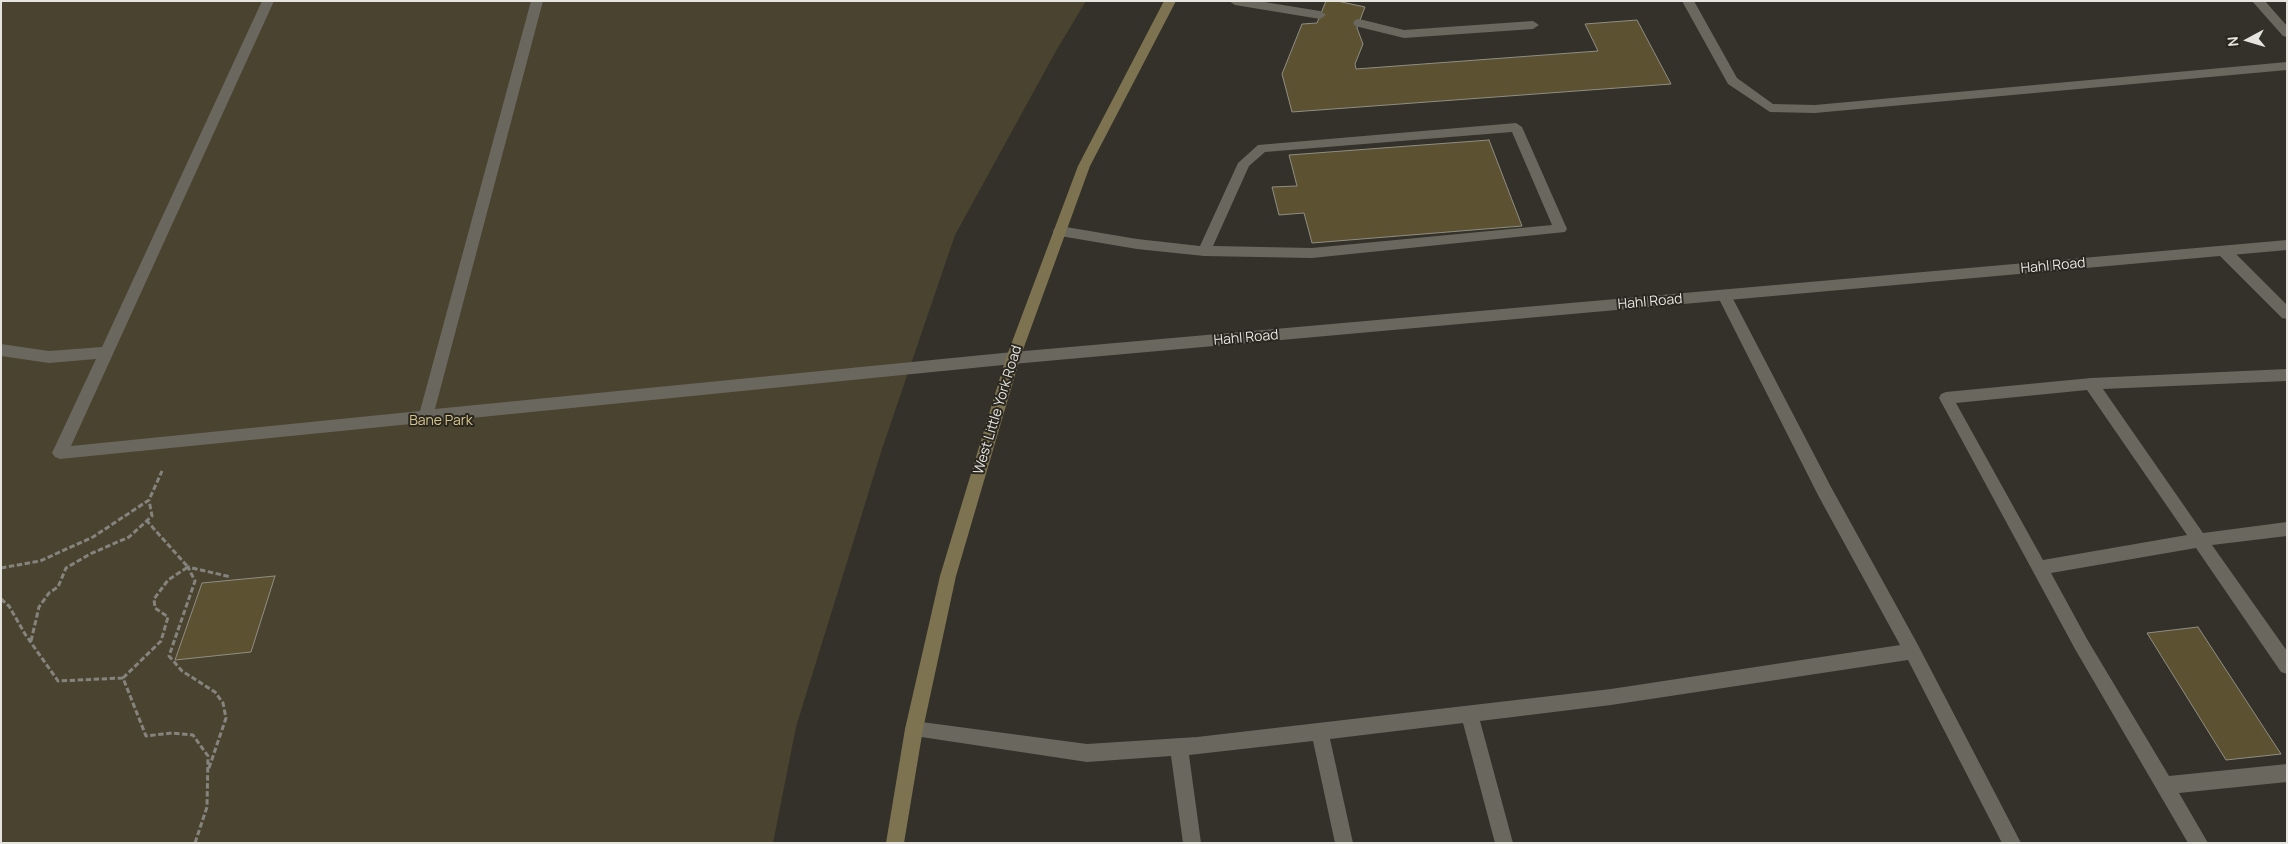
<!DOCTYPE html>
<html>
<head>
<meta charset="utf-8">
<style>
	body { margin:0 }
	#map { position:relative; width:2288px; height:844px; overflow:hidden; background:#33312a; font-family:Manrope,sans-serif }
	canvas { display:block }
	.frame { position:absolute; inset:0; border:2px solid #e6e4df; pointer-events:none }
	.north { position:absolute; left:2223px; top:15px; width:50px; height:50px; -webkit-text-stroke:4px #2a2720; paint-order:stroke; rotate:264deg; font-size:14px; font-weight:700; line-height:20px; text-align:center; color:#e6e4df }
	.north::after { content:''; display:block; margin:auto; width:18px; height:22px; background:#e6e4df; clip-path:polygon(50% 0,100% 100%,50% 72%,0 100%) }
</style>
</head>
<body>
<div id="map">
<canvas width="2288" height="844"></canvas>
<div class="frame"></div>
<div class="north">N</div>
</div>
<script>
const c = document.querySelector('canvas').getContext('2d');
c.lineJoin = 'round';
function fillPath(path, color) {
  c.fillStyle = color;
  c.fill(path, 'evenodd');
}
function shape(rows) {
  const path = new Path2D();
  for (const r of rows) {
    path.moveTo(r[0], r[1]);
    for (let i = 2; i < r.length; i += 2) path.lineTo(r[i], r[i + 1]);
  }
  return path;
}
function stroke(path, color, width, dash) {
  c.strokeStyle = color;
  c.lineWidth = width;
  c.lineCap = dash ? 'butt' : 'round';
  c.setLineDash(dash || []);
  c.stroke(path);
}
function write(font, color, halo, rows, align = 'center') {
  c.font = font + ' Manrope,sans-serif';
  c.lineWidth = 4;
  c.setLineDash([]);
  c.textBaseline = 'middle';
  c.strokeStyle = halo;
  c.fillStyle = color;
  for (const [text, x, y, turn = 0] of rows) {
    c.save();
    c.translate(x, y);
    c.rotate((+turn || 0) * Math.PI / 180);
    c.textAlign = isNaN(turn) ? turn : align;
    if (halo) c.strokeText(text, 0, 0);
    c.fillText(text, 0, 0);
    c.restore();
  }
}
const green = shape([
	[1,1,1086,1,1056,51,955,235,882,449,796,727,773,843,1,843]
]);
const building = shape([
	[1326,1,1337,1,1365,7,1357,28,1363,44,1355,64,1356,69,1598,51,1585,24,1637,20,1671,84,1292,112,1282,74,1302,24,1317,23,1326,1],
	[1489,140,1522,226,1312,243,1304,213,1279,215,1272,187,1297,186,1289,155,1489,140],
	[275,576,251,652,175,660,202,583,275,576],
	[2198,627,2281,754,2226,760,2147,633,2198,627]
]);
const path = shape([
	[1,568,40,561,93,537,149,500,162,471],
	[1,599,9,606,25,634,58,681,123,678,146,736,172,733,193,735,208,756,207,807,195,843],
	[31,641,39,607,49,593,58,587,66,568,90,554,129,537,152,516,149,500],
	[123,678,161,641,168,617,155,608,154,599,168,580,188,567,147,521],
	[209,768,226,718,223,703,215,692,182,671,169,656,195,581,188,567,231,577]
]);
const lane = shape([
	[262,1,274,1,71,446,420,411,531,1,543,1,435,409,1013,352,1018,354,1020,358,1018,362,1013,364,60,459,55,457,52,453,96,359,49,363,1,356,1,344,49,351,102,347,262,1],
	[1229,1,1258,1,1320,11,1326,15,1320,19,1235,5,1229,1],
	[1682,1,1694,1,1737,78,1773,104,1815,105,2287,62,2287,70,1815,113,1770,112,1728,84,1682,1],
	[2252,1,2265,1,2287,26,2287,37,2283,36,2252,1],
	[1359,19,1404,30,1533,21,1539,25,1533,29,1404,38,1355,26,1353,23,1355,20,1359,19],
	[1516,123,1522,127,1567,229,1565,232,1312,258,1204,256,1137,249,1060,236,1055,234,1053,231,1055,228,1060,226,1137,239,1200,246,1238,163,1258,145,1516,123],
	[1512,132,1552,225,1312,248,1213,246,1249,166,1265,152,1512,132],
	[2224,246,2229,247,2287,305,2287,319,2282,318,2219,255,2217,251,2219,247,2224,246],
	[1724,290,1729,291,1731,295,1831,487,1918,645,2021,843,2002,843,1908,660,1611,705,1480,721,1513,843,1495,843,1463,723,1330,739,1353,843,1335,843,1313,741,1189,755,1201,843,1183,843,1171,756,1087,762,908,735,905,729,908,723,914,721,1087,744,1197,737,1611,689,1900,645,1819,497,1717,295,1719,291,1724,290],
	[2287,369,2287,381,2103,389,2203,533,2287,522,2287,536,2212,545,2287,651,2287,674,2281,672,2196,548,2051,573,2087,639,2169,776,2287,764,2287,782,2179,793,2208,843,2188,843,2075,649,1939,398,1941,394,1946,392,2091,378,2287,369],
	[2087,390,2187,535,2043,560,1956,403,2087,390]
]);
const street = shape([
	[2287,240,2287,250,1013,364,1008,362,1006,358,1008,354,1013,352,2287,240]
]);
const secondary = shape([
	[1164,1,1176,1,1090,166,1020,358,956,576,923,729,904,843,886,843,905,729,940,576,1006,358,1078,166,1164,1]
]);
const streetNames = [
	["Hahl Road",2053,266,-5],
	["Hahl Road",1650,302,-5],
	["Hahl Road",1246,338,-5],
	["West Little York Road",998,410,-73]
];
const parkNames = [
	["Bane Park",441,421]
];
fillPath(green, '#49432f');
fillPath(building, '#5c5232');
stroke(building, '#908d84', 1);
stroke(path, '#85837d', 3, [5.5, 2.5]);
fillPath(lane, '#6a675f');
fillPath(street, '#6a675f');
fillPath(secondary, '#7e7350');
write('14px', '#e6e4df', '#2a2720', streetNames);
write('14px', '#d6c389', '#2a2720', parkNames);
</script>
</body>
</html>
